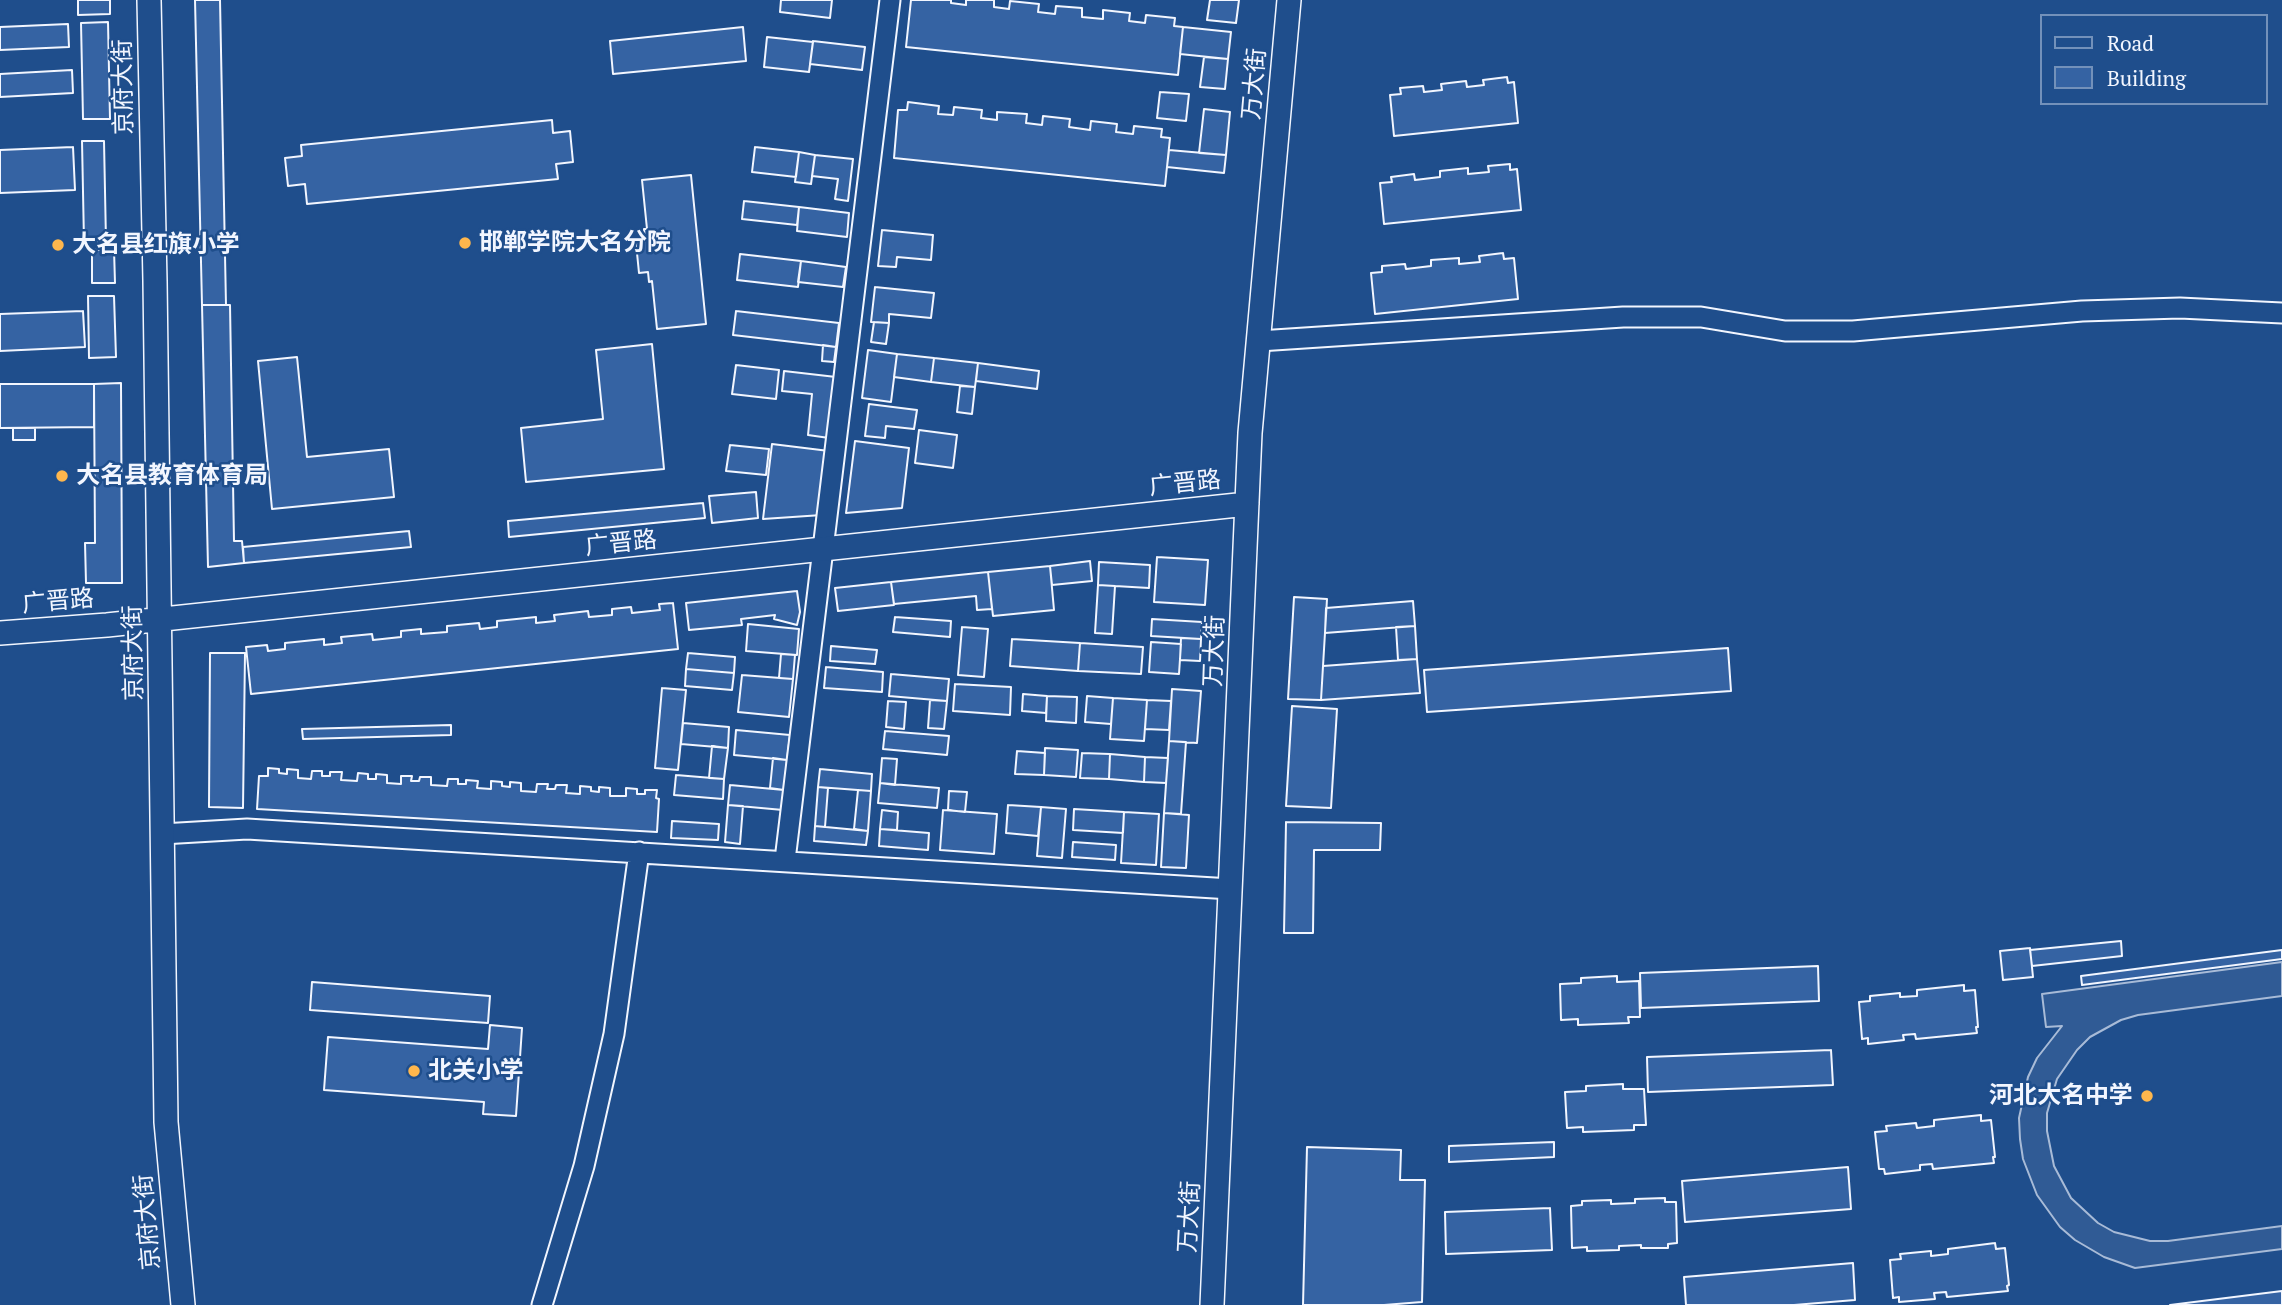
<!DOCTYPE html>
<html>
<head>
<meta charset="utf-8">
<style>
	body { margin:0 }
	#map { position:relative; width:2282px; height:1305px; overflow:hidden; background:#1f4e8c; font-family:"PT Serif",serif }
	canvas { display:block }
	.legend { position:absolute; left:2040px; top:14px; width:228px; height:91px; box-sizing:border-box; background:#1f4e8c; border:2px solid #7391ba; margin:0; padding:9px 12px; list-style:none; font-size:21px; color:#f2f6ff }
	.legend li { display:flex; align-items:center; gap:14px; height:35px }
	.legend b { width:35px; border:2px solid #7391ba }
</style>
</head>
<body>
<div id="map">
<canvas width="2282" height="1305"></canvas>
<ul class="legend">
<li><b style="height:9px;background:#1f4e8c"></b>Road</li>
<li><b style="height:19px;background:#3563a3"></b>Building</li>
</ul>
</div>
<script>
const c = document.querySelector('canvas').getContext('2d');
c.lineJoin = 'round';
function fillPath(path, color) {
  c.fillStyle = color;
  c.fill(path, 'evenodd');
}
function shape(rows) {
  const path = new Path2D();
  for (const r of rows) {
    path.moveTo(r[0], r[1]);
    for (let i = 2; i < r.length; i += 2) path.lineTo(r[i], r[i + 1]);
  }
  return path;
}
function stroke(path, color, width, dash) {
  c.strokeStyle = color;
  c.lineWidth = width;
  c.lineCap = dash ? 'butt' : 'round';
  c.setLineDash(dash || []);
  c.stroke(path);
}
function write(font, color, halo, rows, align = 'center') {
  c.font = font + ' "PT Serif","Noto Sans SC",serif';
  c.lineWidth = 5;
  c.setLineDash([]);
  c.textBaseline = 'middle';
  c.strokeStyle = halo;
  c.fillStyle = color;
  for (const [text, x, y, turn = 0] of rows) {
    c.save();
    c.translate(x, y);
    c.rotate((+turn || 0) * Math.PI / 180);
    c.textAlign = isNaN(turn) ? turn : align;
    if (halo) c.strokeText(text, 0, 0);
    c.fillText(text, 0, 0);
    c.restore();
  }
}
const built = shape([
	[2282,962,2282,996,2138,1015,2121,1020,2090,1037,2077,1050,2057,1079,2047,1113,2047,1131,2054,1166,2071,1198,2098,1223,2114,1232,2150,1241,2168,1241,2282,1226,2282,1249,2135,1268,2104,1257,2075,1240,2060,1227,2037,1195,2023,1159,2020,1139,2019,1118,2028,1077,2037,1058,2062,1026,2046,1027,2042,994,2282,962]
]);
const building = shape([
	[78,0,110,0,110,14,78,15,78,0],
	[195,0,220,0,226,305,202,305,195,0],
	[781,0,832,0,830,18,780,12,781,0],
	[911,0,951,0,951,3,966,5,966,0,994,0,994,7,1009,9,1010,1,1039,4,1038,12,1055,14,1056,6,1082,8,1082,17,1103,19,1103,10,1130,13,1129,21,1145,23,1146,15,1175,18,1174,26,1183,27,1178,75,906,47,911,0],
	[1210,0,1239,0,1236,23,1207,20,1210,0],
	[108,22,110,119,83,119,81,23,108,22],
	[68,24,69,47,0,50,0,27,68,24],
	[743,27,746,61,613,74,610,41,743,27],
	[1183,27,1231,32,1228,59,1180,54,1183,27],
	[767,37,813,42,809,72,764,67,767,37],
	[813,41,865,47,862,70,810,64,813,41],
	[1204,57,1228,59,1225,89,1200,87,1204,57],
	[72,70,73,93,0,97,0,74,72,70],
	[1507,77,1508,83,1514,82,1518,123,1394,136,1390,95,1401,94,1400,88,1423,86,1424,92,1442,90,1441,84,1466,81,1467,87,1484,85,1483,80,1507,77],
	[1160,92,1189,94,1186,121,1157,118,1160,92],
	[908,102,939,106,938,114,953,115,954,107,982,110,981,118,997,120,997,112,1027,114,1026,123,1042,125,1043,116,1070,119,1069,127,1090,130,1091,121,1117,124,1116,132,1133,134,1134,126,1162,129,1161,137,1170,138,1165,186,894,158,898,110,907,110,908,102],
	[1204,109,1230,112,1226,155,1199,153,1204,109],
	[552,120,553,133,570,131,573,162,556,164,558,179,307,204,305,184,288,186,285,158,302,156,301,145,552,120],
	[82,141,104,141,106,241,84,242,82,141],
	[73,147,75,190,0,193,0,150,73,147],
	[755,147,799,152,796,177,752,172,755,147],
	[1169,150,1226,155,1224,173,1167,167,1169,150],
	[799,152,815,155,811,184,795,182,799,152],
	[815,155,853,159,848,201,835,199,838,179,812,176,815,155],
	[1510,164,1510,170,1517,169,1521,210,1384,224,1380,183,1392,182,1391,177,1414,174,1415,180,1440,177,1440,171,1468,168,1468,174,1489,172,1488,166,1510,164],
	[691,175,706,324,657,329,652,281,649,282,648,272,639,273,636,243,645,242,644,229,647,229,642,180,691,175],
	[744,201,799,207,797,225,742,219,744,201],
	[799,207,849,213,847,237,797,231,799,207],
	[882,230,933,235,931,260,897,257,896,267,878,266,882,230],
	[114,249,115,283,92,283,92,250,114,249],
	[1503,253,1504,259,1514,258,1518,299,1375,314,1371,273,1382,272,1382,266,1405,264,1406,269,1431,266,1431,260,1459,258,1459,264,1480,262,1479,256,1503,253],
	[740,254,801,261,798,287,737,280,740,254],
	[801,261,846,267,843,287,798,282,801,261],
	[875,287,934,293,931,318,889,314,889,323,871,322,875,287],
	[88,296,114,296,116,357,89,358,88,296],
	[202,305,230,305,234,541,242,541,244,563,208,567,202,305],
	[83,311,85,347,0,351,0,314,83,311],
	[736,311,839,323,836,347,733,335,736,311],
	[874,322,889,323,886,344,871,342,874,322],
	[652,344,664,469,526,482,521,428,603,419,596,350,652,344],
	[823,345,836,347,834,362,822,361,823,345],
	[868,350,897,354,891,402,862,398,868,350],
	[897,354,934,358,931,382,894,377,897,354],
	[297,357,307,457,389,449,394,497,272,509,258,361,297,357],
	[934,358,978,363,975,387,931,382,934,358],
	[978,363,1039,371,1037,389,976,381,978,363],
	[736,365,779,370,776,399,732,394,736,365],
	[784,371,836,377,829,438,808,435,812,394,782,391,784,371],
	[121,383,122,583,86,583,85,543,95,543,94,384,121,383],
	[0,384,94,384,94,427,0,428,0,384],
	[960,386,975,387,972,414,957,412,960,386],
	[869,404,917,410,914,429,886,426,885,438,865,436,869,404],
	[13,428,35,428,35,440,13,440,13,428],
	[919,430,957,435,953,468,915,463,919,430],
	[855,441,909,448,902,508,846,513,855,441],
	[772,444,829,451,822,515,763,519,772,444],
	[730,445,769,449,766,475,726,471,730,445],
	[756,492,758,518,712,523,709,496,756,492],
	[703,503,705,518,509,537,508,521,703,503],
	[409,531,411,547,244,563,243,547,409,531],
	[1157,557,1208,560,1205,605,1154,602,1157,557],
	[1090,561,1092,581,1052,585,1050,566,1090,561],
	[1099,562,1150,565,1149,588,1098,585,1099,562],
	[1050,566,1054,610,993,616,988,572,1050,566],
	[988,572,992,609,977,610,976,596,894,604,891,582,988,572],
	[891,582,894,605,838,611,835,588,891,582],
	[1098,585,1115,586,1112,634,1095,633,1098,585],
	[797,591,800,612,797,625,774,619,775,615,741,619,742,625,689,630,686,603,797,591],
	[1294,597,1327,599,1321,700,1288,699,1294,597],
	[1413,601,1415,626,1325,633,1326,608,1413,601],
	[673,603,678,649,251,694,246,647,267,645,268,651,285,649,285,643,324,639,324,645,342,643,341,637,372,634,373,640,401,637,401,631,421,629,421,634,447,632,447,626,479,623,480,629,497,627,497,621,536,617,536,623,555,621,554,615,588,611,589,617,612,615,612,609,631,607,632,613,660,610,659,604,673,603],
	[895,617,951,621,950,637,893,632,895,617],
	[1152,619,1202,622,1201,639,1151,636,1152,619],
	[748,624,799,629,797,655,746,651,748,624],
	[1415,626,1417,659,1398,660,1396,627,1415,626],
	[962,627,988,629,984,677,958,675,962,627],
	[1181,638,1201,639,1200,661,1180,660,1181,638],
	[1012,639,1080,643,1078,671,1010,666,1012,639],
	[1151,642,1181,644,1179,674,1149,672,1151,642],
	[1080,643,1143,647,1141,674,1078,671,1080,643],
	[831,646,877,650,875,664,830,661,831,646],
	[1728,648,1731,691,1427,712,1424,670,1728,648],
	[210,653,245,653,243,808,209,807,210,653],
	[688,653,735,657,734,673,686,669,688,653],
	[781,654,795,655,793,679,779,678,781,654],
	[1417,659,1420,693,1321,700,1323,666,1417,659],
	[826,667,883,672,882,692,824,688,826,667],
	[686,669,734,673,732,690,685,686,686,669],
	[891,674,949,679,947,701,889,696,891,674],
	[742,675,793,679,789,717,738,712,742,675],
	[955,684,1011,687,1010,715,953,711,955,684],
	[662,688,686,690,678,770,655,768,662,688],
	[1172,689,1201,691,1197,743,1169,741,1172,689],
	[1023,694,1047,696,1046,713,1022,711,1023,694],
	[1047,696,1077,697,1076,723,1046,721,1047,696],
	[1087,696,1113,698,1111,724,1085,722,1087,696],
	[1113,698,1147,700,1144,741,1110,739,1113,698],
	[930,700,947,701,944,729,928,728,930,700],
	[1147,700,1171,701,1169,730,1145,729,1147,700],
	[888,701,906,702,904,729,886,727,888,701],
	[1292,706,1337,709,1331,808,1286,806,1292,706],
	[683,723,729,727,728,748,681,744,683,723],
	[451,725,451,735,303,739,302,729,451,725],
	[736,730,790,735,787,760,734,755,736,730],
	[885,731,949,736,947,755,883,749,885,731],
	[1169,741,1186,742,1181,814,1164,813,1169,741],
	[712,746,728,748,724,779,709,778,712,746],
	[1045,748,1078,750,1076,777,1044,775,1045,748],
	[1017,751,1045,753,1044,775,1015,774,1017,751],
	[1082,753,1110,754,1109,779,1080,778,1082,753],
	[1110,754,1145,757,1144,782,1109,779,1110,754],
	[1145,757,1168,758,1166,783,1144,782,1145,757],
	[773,758,787,760,784,790,770,788,773,758],
	[882,758,897,759,895,785,880,783,882,758],
	[268,768,279,769,279,773,287,774,287,769,298,770,298,778,311,779,312,771,322,771,322,776,330,776,330,772,342,772,341,780,357,781,358,773,368,774,368,779,376,779,376,774,387,775,387,783,401,784,401,776,412,776,411,781,419,781,420,777,431,777,431,785,447,786,448,779,458,779,458,784,466,784,466,780,478,781,477,788,491,789,491,781,502,782,502,786,510,787,510,782,521,783,521,791,536,792,537,784,548,784,547,789,555,789,556,785,567,785,566,793,580,794,580,786,591,787,591,791,599,792,599,787,610,788,610,796,626,796,626,788,637,789,637,794,645,794,645,790,657,790,656,798,659,799,657,832,257,809,259,776,268,776,268,768],
	[820,769,872,774,871,791,818,787,820,769],
	[676,775,724,779,723,799,674,795,676,775],
	[880,783,939,788,937,808,878,803,880,783],
	[730,785,784,790,783,810,728,805,730,785],
	[818,787,828,788,825,827,815,826,818,787],
	[858,790,871,791,868,831,854,829,858,790],
	[949,791,967,792,965,812,948,810,949,791],
	[728,805,743,806,740,844,725,842,728,805],
	[1008,805,1041,807,1038,836,1006,833,1008,805],
	[1041,807,1066,809,1062,858,1037,856,1041,807],
	[1074,809,1124,812,1123,833,1073,830,1074,809],
	[882,810,898,812,897,830,880,829,882,810],
	[943,810,997,814,994,854,940,850,943,810],
	[1124,812,1159,814,1156,865,1121,863,1124,812],
	[1164,813,1189,815,1186,868,1161,867,1164,813],
	[672,821,719,824,718,840,671,838,672,821],
	[1286,822,1381,823,1380,850,1314,850,1313,933,1284,933,1286,822],
	[815,826,868,831,866,845,814,841,815,826],
	[880,829,929,833,928,850,879,846,880,829],
	[1073,842,1116,845,1115,860,1072,857,1073,842],
	[2121,941,2122,956,2032,966,2030,950,2121,941],
	[2030,948,2033,977,2003,980,2000,951,2030,948],
	[2282,950,2282,959,2082,985,2081,976,2282,950],
	[1818,966,1819,1001,1641,1008,1640,973,1818,966],
	[1617,976,1617,982,1639,981,1640,1017,1628,1017,1629,1023,1578,1025,1578,1019,1561,1020,1560,984,1581,983,1581,978,1617,976],
	[312,982,490,996,488,1023,310,1010,312,982],
	[1964,985,1964,991,1975,990,1978,1027,1976,1027,1977,1033,1916,1039,1915,1034,1903,1035,1904,1040,1868,1044,1868,1038,1862,1039,1859,1002,1870,1001,1870,996,1900,993,1900,997,1917,996,1917,990,1964,985],
	[490,1025,522,1028,516,1116,483,1114,484,1102,324,1090,328,1037,488,1049,490,1025],
	[1831,1050,1833,1085,1648,1092,1647,1057,1831,1050],
	[1623,1084,1623,1089,1644,1089,1646,1125,1634,1125,1634,1130,1583,1132,1583,1127,1567,1128,1565,1092,1586,1091,1586,1086,1623,1084],
	[1981,1115,1981,1121,1991,1120,1995,1157,1993,1157,1994,1163,1933,1169,1932,1164,1920,1165,1920,1170,1885,1174,1884,1169,1879,1169,1875,1132,1887,1131,1886,1126,1916,1123,1917,1128,1934,1126,1934,1120,1981,1115],
	[1554,1142,1554,1157,1449,1162,1449,1146,1554,1142],
	[1307,1147,1401,1150,1400,1180,1425,1180,1422,1302,1384,1305,1303,1305,1307,1147],
	[1848,1167,1851,1209,1685,1222,1682,1181,1848,1167],
	[1665,1198,1665,1202,1676,1202,1677,1243,1668,1244,1668,1248,1641,1248,1641,1245,1619,1246,1619,1250,1587,1251,1587,1247,1572,1248,1571,1206,1582,1205,1582,1201,1611,1200,1611,1204,1635,1203,1635,1199,1665,1198],
	[1550,1208,1552,1250,1446,1254,1445,1212,1550,1208],
	[1995,1243,1996,1249,2005,1248,2009,1285,2007,1286,2008,1291,1947,1297,1946,1292,1934,1293,1935,1299,1899,1302,1899,1297,1893,1298,1890,1260,1901,1259,1900,1254,1931,1251,1931,1256,1948,1254,1948,1249,1995,1243],
	[1853,1263,1855,1300,1794,1305,1686,1305,1684,1277,1853,1263],
	[2282,1291,2282,1305,2170,1305,2282,1291]
]);
const minor = shape([
	[1259,341,1623,317,1701,317,1785,331,1853,331,2082,311,2180,308,2282,313],
	[162,834,247,829,1231,889],
	[785,860,890,0],
	[542,1305,584,1166,614,1034,639,852]
]);
const tertiary = shape([
	[149,0,155,281,166,1122,183,1305],
	[0,633,107,625,1247,504],
	[1212,1305,1250,433,1289,0]
]);
const markers = [
	[465,243,7,"#ffb74d"],
	[58,245,7,"#ffb74d"],
	[62,476,7,"#ffb74d"],
	[414,1071,7,"#ffb74d"],
	[2147,1096,7,"#ffb74d"]
];
const streetNames = [
	["万大街",1255,84,-85],
	["京府大街",124,87,-91],
	["广晋路",1185,484,-6],
	["广晋路",621,544,-6],
	["广晋路",58,602,-5],
	["万大街",1215,651,-88],
	["京府大街",134,653,-91],
	["万大街",1190,1217,-87],
	["京府大街",148,1222,-95]
];
const poiNames = [
	["邯郸学院大名分院",479,243],
	["大名县红旗小学",72,245],
	["大名县教育体育局",76,476],
	["北关小学",428,1071],
	["河北大名中学",2133,1096,"right"]
];
fillPath(built, '#305b95');
stroke(built, '#a8bbd7', 2);
fillPath(building, '#3563a3');
stroke(building, '#f2f6ff', 2);
stroke(minor, '#f2f6ff', 23);
stroke(tertiary, '#f2f6ff', 26);
stroke(minor, '#1f4e8c', 19);
stroke(tertiary, '#1f4e8c', 23);
for (const [x, y, r, color] of markers) {
  const dot = new Path2D();
  dot.arc(x, y, r, 0, 2 * Math.PI);
  c.fillStyle = color;
  c.fill(dot);
  stroke(dot, '#1f4e8c', 2.5);
}
write('24px', '#f2f6ff', '#1f4e8c', streetNames);
write('bold 24px', '#f2f6ff', '#1f4e8c', poiNames, 'left');
</script>
</body>
</html>
